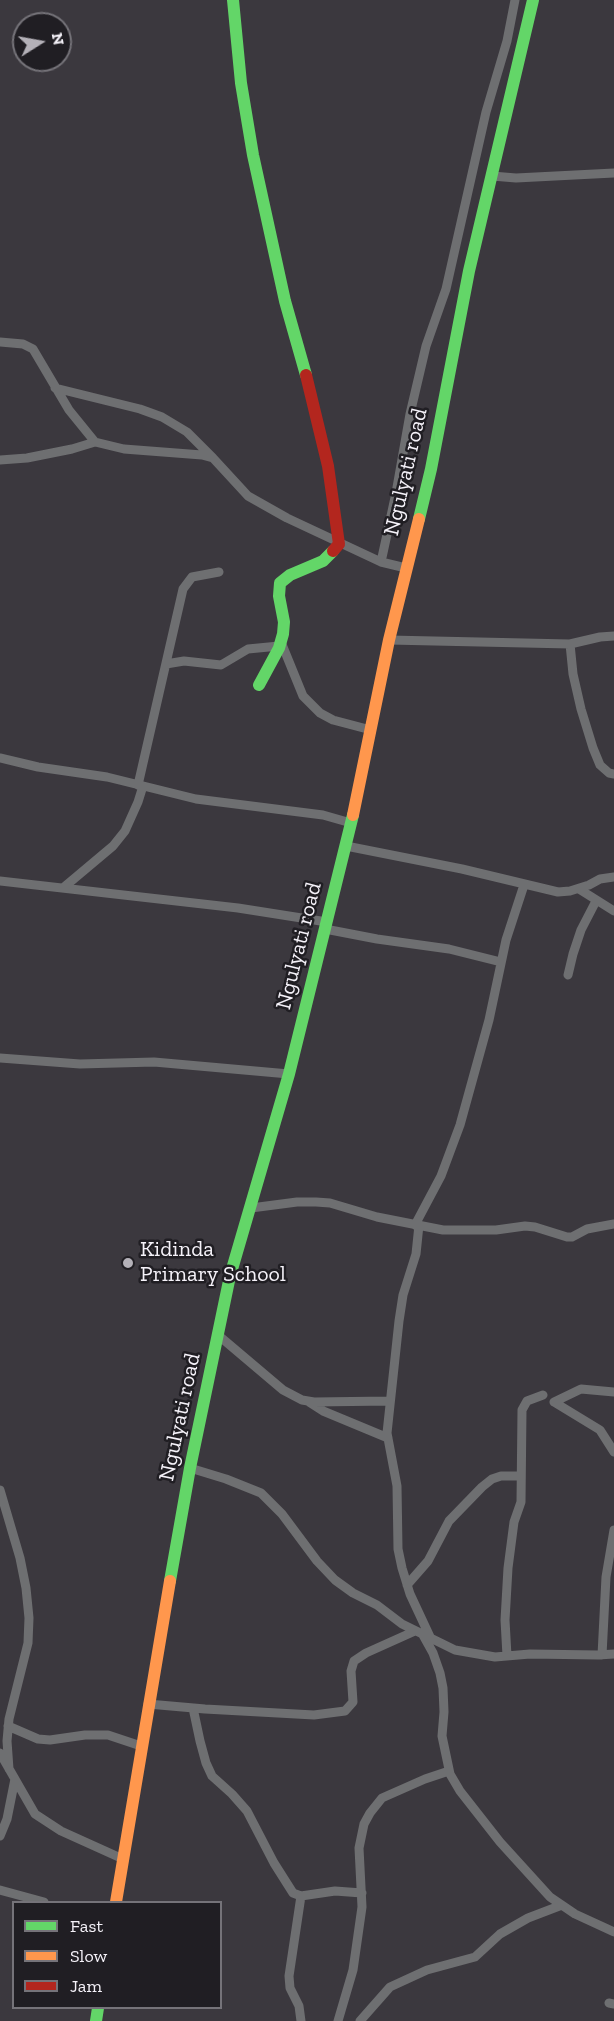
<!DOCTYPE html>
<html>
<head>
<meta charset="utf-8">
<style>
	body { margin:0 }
	#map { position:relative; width:614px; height:2021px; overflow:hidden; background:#3b383e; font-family:"Zilla Slab",serif }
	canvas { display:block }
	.legend { position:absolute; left:12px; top:1901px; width:210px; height:108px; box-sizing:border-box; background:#201e23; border:2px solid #757379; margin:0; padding:8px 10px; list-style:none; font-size:18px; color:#f5f2f9 }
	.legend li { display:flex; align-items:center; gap:12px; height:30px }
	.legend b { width:30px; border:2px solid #757379 }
	.north { position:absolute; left:12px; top:12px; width:60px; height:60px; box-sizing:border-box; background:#201e23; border:2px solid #757379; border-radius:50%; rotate:79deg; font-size:16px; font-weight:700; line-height:24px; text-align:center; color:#f5f2f9 }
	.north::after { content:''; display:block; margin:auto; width:21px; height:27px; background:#b4b1b8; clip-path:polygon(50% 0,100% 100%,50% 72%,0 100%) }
</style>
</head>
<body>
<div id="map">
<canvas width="614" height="2021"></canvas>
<ul class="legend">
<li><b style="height:8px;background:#63d668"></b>Fast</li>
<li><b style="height:8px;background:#ff974d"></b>Slow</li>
<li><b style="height:8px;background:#b3261e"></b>Jam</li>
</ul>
<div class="north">N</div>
</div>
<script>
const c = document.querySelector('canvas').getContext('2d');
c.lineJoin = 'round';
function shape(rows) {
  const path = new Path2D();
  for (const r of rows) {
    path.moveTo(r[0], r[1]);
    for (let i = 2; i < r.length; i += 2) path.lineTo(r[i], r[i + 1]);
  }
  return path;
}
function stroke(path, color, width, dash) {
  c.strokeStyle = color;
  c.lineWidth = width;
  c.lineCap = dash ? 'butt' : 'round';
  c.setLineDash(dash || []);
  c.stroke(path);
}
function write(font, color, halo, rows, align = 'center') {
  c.font = font + ' "Zilla Slab",serif';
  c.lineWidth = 5;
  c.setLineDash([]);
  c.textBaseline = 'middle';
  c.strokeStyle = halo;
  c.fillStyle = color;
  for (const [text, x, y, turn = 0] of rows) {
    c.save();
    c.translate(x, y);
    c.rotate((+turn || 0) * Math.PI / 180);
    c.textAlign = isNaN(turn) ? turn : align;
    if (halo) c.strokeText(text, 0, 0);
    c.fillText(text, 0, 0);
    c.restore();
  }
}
const street = shape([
	[492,176,516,178,614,173],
	[0,342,23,344,33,349,69,410,95,442,124,449,202,455,213,458,248,496,287,518,381,562,406,568],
	[55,388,140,409,162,417,187,432,213,458],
	[0,460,27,458,72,449,95,442],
	[381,562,396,493,410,414,426,346,446,289,486,112,507,41,515,0],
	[389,640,570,644,600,637,614,636],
	[281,642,303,696,320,713,333,720,371,730],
	[570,644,573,674,581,709,593,748,600,765,609,773,614,774],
	[166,664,184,661,221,665,248,649,279,646],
	[0,758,38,767,107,777,196,799,323,815,351,823],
	[138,785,183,589,192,577,219,572],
	[346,846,462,869,558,892,570,891,589,885,600,879,614,877],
	[0,881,238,908,327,922],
	[63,888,113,846,125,831,138,802,143,786],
	[579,889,614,911],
	[325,929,377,939,449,949,501,962],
	[568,975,573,954,581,930,596,901],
	[0,1058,80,1064,154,1062,289,1074],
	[251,1208,297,1202,316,1202,330,1203,377,1217,443,1230,496,1230,525,1226,535,1227,567,1237,572,1237,587,1229,614,1224],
	[415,1225,441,1176,460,1125,489,1020,506,940,524,885],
	[419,1225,416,1254,403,1295,399,1321,387,1433,397,1486,398,1549,402,1568,410,1594,431,1639],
	[218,1335,283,1390,302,1400,314,1402,389,1401],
	[309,1402,323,1411,388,1438],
	[554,1402,600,1430,614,1452],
	[554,1402,581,1389,614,1392],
	[190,1468,226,1479,261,1493,282,1514,317,1561,335,1580,353,1593,377,1605,402,1624,455,1650,495,1657,530,1654,598,1655,614,1654],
	[0,1490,20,1558,26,1588,29,1618,28,1643,9,1719,7,1741,9,1769],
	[407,1585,428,1561,449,1521,482,1487,492,1479,501,1476,521,1476],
	[423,1635,433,1653,440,1673,443,1688,444,1712,442,1736,450,1774,460,1791,500,1842,550,1897,575,1914,614,1932],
	[602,1655,606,1577,614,1530],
	[507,1656,505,1620,508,1568,514,1522,521,1502,522,1410,527,1401,543,1395],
	[148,1704,205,1709,314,1715,345,1711,353,1702,351,1671,354,1661,366,1653,415,1631],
	[193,1708,200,1741,206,1763,212,1776,232,1794,247,1811,274,1863,293,1893,301,1896,335,1891,362,1893],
	[8,1726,38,1739,50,1740,85,1735,108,1735,141,1746],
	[0,1753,35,1814,61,1831,123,1859],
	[0,1836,7,1819,15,1779],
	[0,1890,44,1902],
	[301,1896,289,1976,290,1988,299,2006,301,2021],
	[609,2003,614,2004],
	[338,2021,353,1970,362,1907,359,1848,364,1824,370,1813,382,1798,425,1779,449,1771],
	[360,2021,390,1987,427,1970,475,1957,500,1934,528,1918,562,1905]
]);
const fast = shape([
	[233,0,241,83,253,155,285,301,306,375],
	[419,519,431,469,469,271,533,0],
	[259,685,279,648,283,634,284,622,279,596,280,583,290,575,323,561,333,551],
	[170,1581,190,1468,230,1276,289,1074,353,815],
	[96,2021,98,2008]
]);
const slow = shape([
	[353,815,389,640,419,519],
	[116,1902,170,1581]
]);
const jam = shape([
	[306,375,328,466,339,544,333,551]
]);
const markers = [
	[128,1263,6,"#b4b1b8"]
];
const streetNames = [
	["Ngulyati road",406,472,-77],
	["Ngulyati road",299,946,-76],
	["Ngulyati road",180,1417,-78]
];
const poiNames = [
	["Kidinda",140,1250],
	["Primary School",140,1275]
];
stroke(street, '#6e6f71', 9);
stroke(fast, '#63d668', 12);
stroke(slow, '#ff974d', 12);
stroke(jam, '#b3261e', 12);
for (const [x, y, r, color] of markers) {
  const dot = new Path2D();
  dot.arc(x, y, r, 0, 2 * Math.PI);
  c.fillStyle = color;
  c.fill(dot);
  stroke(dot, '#201e23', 2);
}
write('22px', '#f5f2f9', '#201e23', streetNames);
write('22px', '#f5f2f9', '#201e23', poiNames, 'left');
</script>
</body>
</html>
